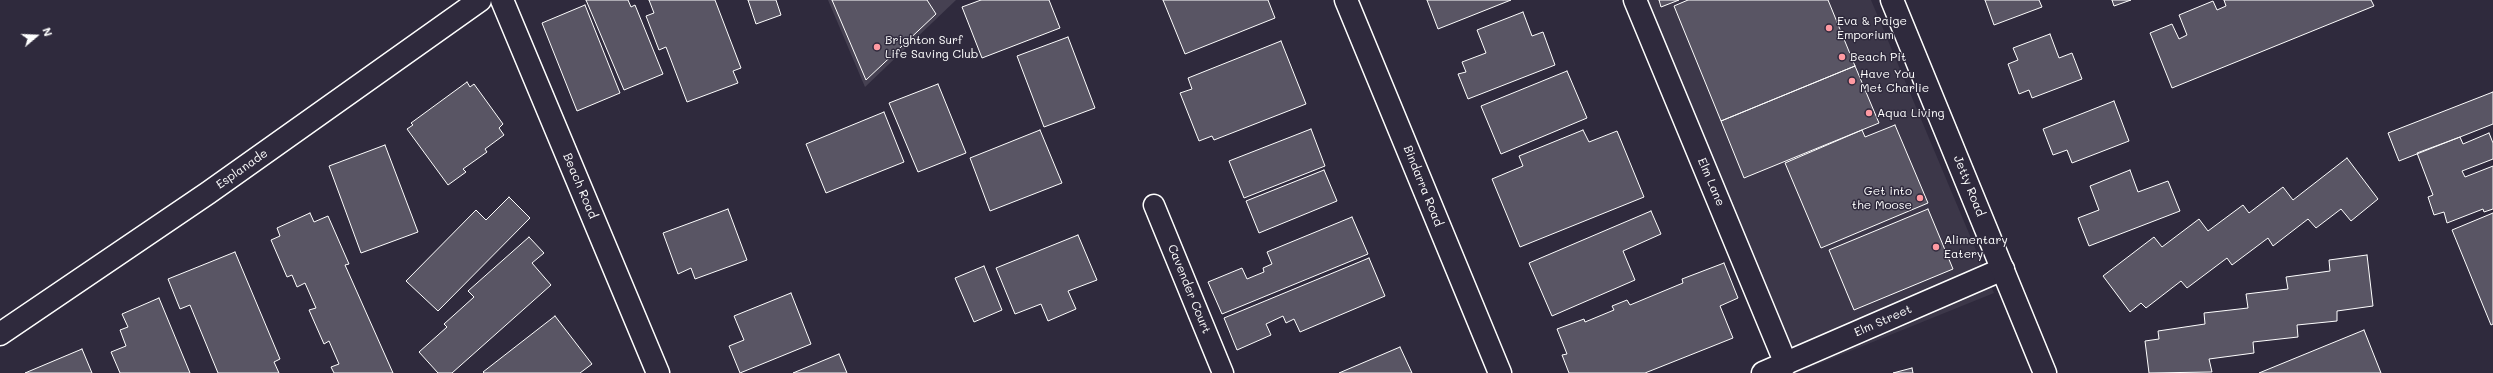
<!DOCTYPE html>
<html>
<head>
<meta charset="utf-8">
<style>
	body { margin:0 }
	#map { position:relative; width:2493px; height:373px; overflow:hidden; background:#2f2a3d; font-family:Mali,sans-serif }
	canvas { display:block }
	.north { position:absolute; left:16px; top:16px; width:40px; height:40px; -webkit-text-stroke:3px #2f2a3d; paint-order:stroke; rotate:71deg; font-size:11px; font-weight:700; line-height:16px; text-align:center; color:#fff }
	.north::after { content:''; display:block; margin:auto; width:14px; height:18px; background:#fff; clip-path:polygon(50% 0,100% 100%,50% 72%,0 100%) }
</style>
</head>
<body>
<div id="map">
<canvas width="2493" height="373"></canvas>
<div class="north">N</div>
</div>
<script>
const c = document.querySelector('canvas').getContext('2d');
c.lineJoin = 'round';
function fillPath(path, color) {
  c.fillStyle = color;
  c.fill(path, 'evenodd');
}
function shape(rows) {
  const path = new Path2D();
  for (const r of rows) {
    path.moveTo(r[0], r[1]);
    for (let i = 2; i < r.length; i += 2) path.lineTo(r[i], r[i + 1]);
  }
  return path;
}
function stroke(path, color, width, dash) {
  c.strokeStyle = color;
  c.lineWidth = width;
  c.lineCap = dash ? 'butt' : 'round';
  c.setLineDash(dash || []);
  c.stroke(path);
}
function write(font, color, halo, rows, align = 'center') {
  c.font = font + ' Mali,sans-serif';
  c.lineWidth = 3;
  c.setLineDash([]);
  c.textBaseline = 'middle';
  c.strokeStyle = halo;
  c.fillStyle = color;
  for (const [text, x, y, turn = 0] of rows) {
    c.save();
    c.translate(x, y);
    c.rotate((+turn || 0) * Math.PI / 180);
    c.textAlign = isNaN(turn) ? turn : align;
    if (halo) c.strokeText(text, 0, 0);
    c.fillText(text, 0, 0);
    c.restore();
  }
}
const built = shape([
	[1625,0,1871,0,1994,293,1796,373,1781,373]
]);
const green = shape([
	[828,0,956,0,865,87]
]);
const building = shape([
	[586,0,628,0,631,7,635,5,663,74,624,90,586,0],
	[649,0,715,0,741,68,733,71,738,83,687,102,666,47,659,50,646,16,654,13,649,0],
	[748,0,776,0,781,15,756,24,748,0],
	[832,0,927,0,936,14,866,80,832,0],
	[981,0,1049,0,1060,28,982,58,962,7,981,0],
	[1163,0,1268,0,1275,18,1185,54,1163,0],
	[1427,0,1511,0,1438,29,1427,0],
	[1659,0,1679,0,1661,7,1659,0],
	[1688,0,1828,0,1855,66,1721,121,1674,6,1688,0],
	[1985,0,2039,0,2042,7,1994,25,1985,0],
	[2112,0,2131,0,2114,6,2112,0],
	[2224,0,2371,0,2374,6,2172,88,2150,33,2172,24,2179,39,2187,35,2179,15,2213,1,2217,10,2226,6,2224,0],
	[585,5,620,93,577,111,542,23,585,5],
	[1523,12,1532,36,1543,32,1555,65,1468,99,1458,74,1466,72,1462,62,1486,53,1477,30,1523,12],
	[2050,34,2059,58,2072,53,2082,79,2032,98,2029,90,2019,94,2008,64,2018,60,2013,48,2050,34],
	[1068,37,1095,108,1044,127,1017,56,1068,37],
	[1281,41,1306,104,1214,140,1212,136,1199,141,1180,93,1192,89,1188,78,1281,41],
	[1855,66,1879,123,1744,178,1721,121,1855,66],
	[1567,71,1587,118,1501,154,1481,106,1567,71],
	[467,82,470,87,474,84,503,124,499,128,504,135,485,149,487,152,463,169,466,172,448,185,407,129,413,125,411,123,467,82],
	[938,84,966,153,918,172,889,103,938,84],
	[2493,92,2493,124,2399,161,2388,133,2493,92],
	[2114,101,2129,141,2072,163,2067,150,2053,155,2043,129,2114,101],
	[884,112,904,162,826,193,806,144,884,112],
	[1895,125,1928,203,1821,248,1785,163,1862,130,1865,137,1895,125],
	[1311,129,1325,166,1244,198,1229,161,1311,129],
	[1040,130,1062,183,990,211,970,158,1040,130],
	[1583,130,1589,142,1617,131,1644,197,1520,247,1492,179,1523,166,1519,156,1583,130],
	[2489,133,2493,143,2493,159,2462,171,2465,177,2493,166,2493,209,2484,212,2483,209,2447,223,2444,212,2434,215,2428,197,2433,195,2417,153,2460,137,2463,144,2489,133],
	[385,145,418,232,361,253,329,166,385,145],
	[2347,158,2378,199,2351,221,2341,209,2316,228,2308,219,2273,246,2268,238,2232,265,2227,258,2187,288,2181,281,2146,308,2141,303,2130,312,2103,276,2154,237,2162,247,2199,219,2208,231,2243,205,2249,213,2283,187,2293,200,2347,158],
	[1324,170,1337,201,1259,233,1246,201,1324,170],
	[2130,170,2138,192,2168,181,2180,211,2089,246,2078,218,2099,210,2090,186,2130,170],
	[509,197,530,218,438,311,406,281,476,210,486,220,509,197],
	[728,209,747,260,695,279,691,268,678,274,663,233,728,209],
	[1928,209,1953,269,1854,310,1829,250,1928,209],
	[1651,211,1661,234,1623,251,1635,280,1552,316,1529,263,1651,211],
	[310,213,314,222,328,216,349,264,345,265,393,373,334,373,331,367,339,364,329,341,324,344,309,310,316,308,305,283,297,287,292,275,287,277,271,240,280,236,277,228,310,213],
	[2493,213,2493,324,2491,325,2452,230,2493,213],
	[1352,217,1368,254,1222,314,1208,282,1242,268,1247,279,1264,272,1263,268,1272,264,1267,252,1352,217],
	[1078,235,1097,280,1068,291,1076,309,1048,321,1041,304,1015,314,996,268,1078,235],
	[529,237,544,253,532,263,551,285,452,373,438,373,419,352,447,327,444,324,474,297,468,291,529,237],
	[235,252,280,359,274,362,279,373,218,373,190,305,180,309,168,279,235,252],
	[2367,255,2373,306,2337,311,2337,321,2297,325,2298,337,2253,342,2254,353,2209,359,2212,372,2149,373,2145,341,2159,339,2158,331,2205,324,2204,313,2248,308,2246,294,2288,289,2286,277,2330,271,2329,260,2367,255],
	[1369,258,1385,296,1300,332,1294,319,1286,323,1283,316,1266,324,1271,335,1237,350,1224,318,1369,258],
	[1724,263,1738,298,1720,306,1733,338,1645,373,1569,373,1562,355,1567,354,1557,329,1584,319,1585,322,1614,310,1612,306,1627,300,1630,305,1683,283,1682,279,1724,263],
	[984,266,1002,310,974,322,955,278,984,266],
	[791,293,811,344,740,373,729,346,744,340,734,316,791,293],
	[159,298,190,373,120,373,111,352,126,346,120,330,128,327,122,314,159,298],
	[555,316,592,364,580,373,484,373,483,372,555,316],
	[2364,330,2381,373,2259,373,2364,330],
	[1400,347,1412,373,1339,373,1400,347],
	[82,349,92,373,25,373,82,349],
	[839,354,847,373,793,373,839,354],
	[1912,368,1913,373,1893,373,1912,368]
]);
const service = shape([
	[1154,205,1223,373]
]);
const minor = shape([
	[502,0,658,373],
	[1346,0,1500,373],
	[1635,0,1786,364],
	[0,334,208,193,480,0],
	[1763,373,2003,269]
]);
const tertiary = shape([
	[1892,0,2045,373]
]);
const markers = [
	[1829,28,4,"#ff9aa2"],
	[877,47,4,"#ff9aa2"],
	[1842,57,4,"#ff9aa2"],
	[1852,81,4,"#ff9aa2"],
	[1869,113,4,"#ff9aa2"],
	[1920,198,4,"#ff9aa2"],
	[1936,247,4,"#ff9aa2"]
];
const poiNames = [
	["Eva & Paige",1837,21],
	["Emporium",1837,35],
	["Brighton Surf",885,40],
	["Life Saving Club",885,54],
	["Beach Pit",1850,57],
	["Have You",1860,74],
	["Met Charlie",1860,88],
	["Aqua Living",1877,113],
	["Get into",1912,191,"right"],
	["the Moose",1912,205,"right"],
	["Alimentary",1944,240],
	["Eatery",1944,254]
];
const streetNames = [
	["Esplanade",242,169,-35],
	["Elm Lane",1711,182,67],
	["Beach Road",580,186,67],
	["Bindarra Road",1423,186,68],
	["Jetty Road",1969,186,68],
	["Cavender Court",1189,289,68],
	["Elm Street",1883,321,-24]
];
fillPath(built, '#3c3749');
fillPath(green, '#464152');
fillPath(building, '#595564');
stroke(building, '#fff', 1);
stroke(service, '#fff', 23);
stroke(minor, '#fff', 25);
stroke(tertiary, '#fff', 25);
stroke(service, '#2f2a3d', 20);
stroke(minor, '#2f2a3d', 22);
stroke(tertiary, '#2f2a3d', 22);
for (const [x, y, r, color] of markers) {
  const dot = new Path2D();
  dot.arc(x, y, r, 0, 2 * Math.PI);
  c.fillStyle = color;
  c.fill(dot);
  stroke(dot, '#2f2a3d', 1.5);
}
write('12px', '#fff', '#2f2a3d', poiNames, 'left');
write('12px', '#fff', '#2f2a3d', streetNames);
</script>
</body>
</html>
